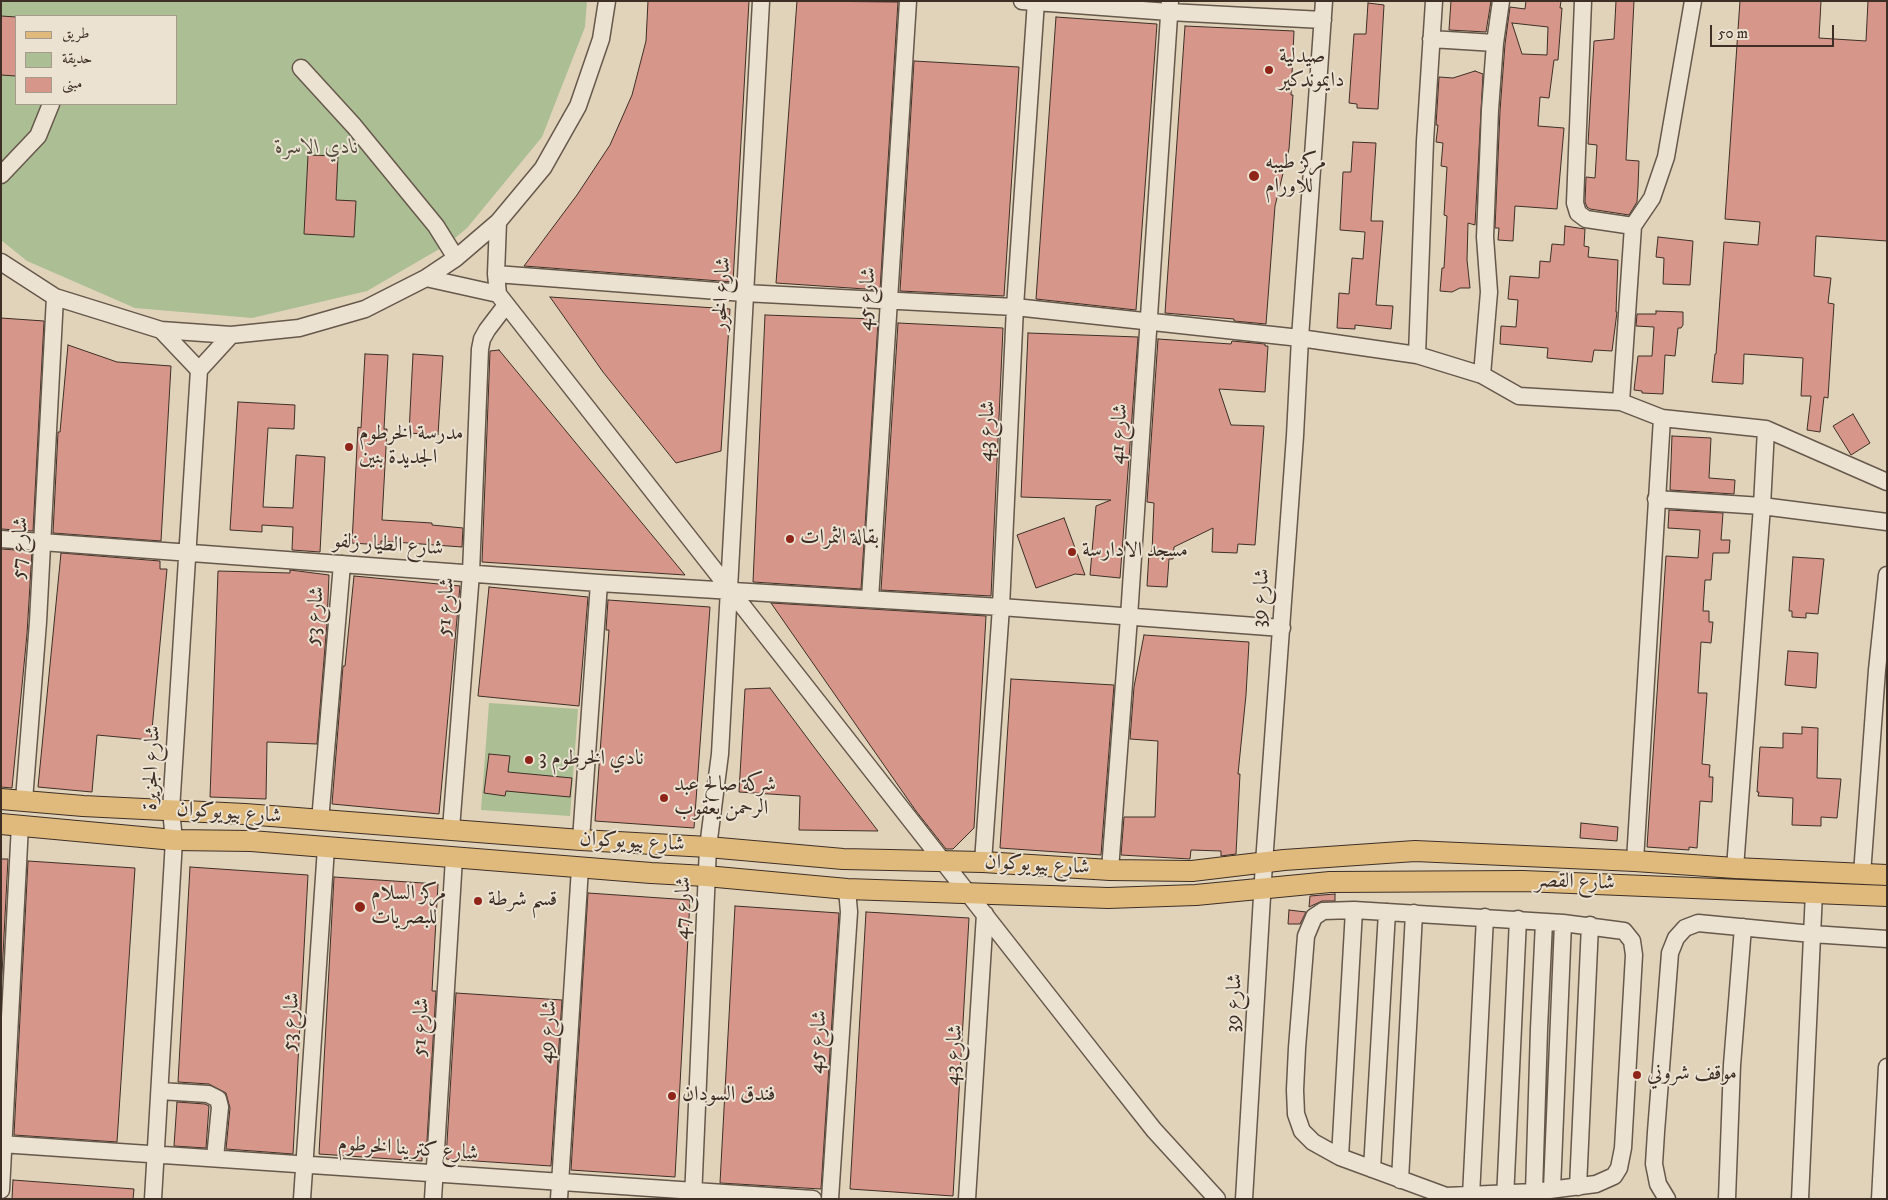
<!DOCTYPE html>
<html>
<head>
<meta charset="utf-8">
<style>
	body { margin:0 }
	#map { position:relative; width:1888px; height:1200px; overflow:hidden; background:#e0d3b9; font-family:"IM FELL DW Pica",Amiri,serif }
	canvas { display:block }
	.frame { position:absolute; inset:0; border:2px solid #3e2f26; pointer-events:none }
	.legend { position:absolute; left:15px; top:15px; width:162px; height:90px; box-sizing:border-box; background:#ebe2d2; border:1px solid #a69a8d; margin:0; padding:6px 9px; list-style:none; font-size:15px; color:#3e2f26 }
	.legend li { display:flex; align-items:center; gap:10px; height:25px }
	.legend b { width:25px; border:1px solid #a69a8d }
	.scale { position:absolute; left:1710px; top:25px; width:124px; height:22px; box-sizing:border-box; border:2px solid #3e2f26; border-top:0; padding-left:6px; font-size:15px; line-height:18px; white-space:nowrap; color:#3e2f26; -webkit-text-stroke:4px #ebe2d2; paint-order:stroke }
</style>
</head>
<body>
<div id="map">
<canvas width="1888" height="1200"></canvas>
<div class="frame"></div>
<ul class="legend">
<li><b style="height:6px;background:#e0ba7c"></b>طريق</li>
<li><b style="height:14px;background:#acbe94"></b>حديقة</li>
<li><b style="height:14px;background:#d7968a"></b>مبنى</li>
</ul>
<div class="scale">50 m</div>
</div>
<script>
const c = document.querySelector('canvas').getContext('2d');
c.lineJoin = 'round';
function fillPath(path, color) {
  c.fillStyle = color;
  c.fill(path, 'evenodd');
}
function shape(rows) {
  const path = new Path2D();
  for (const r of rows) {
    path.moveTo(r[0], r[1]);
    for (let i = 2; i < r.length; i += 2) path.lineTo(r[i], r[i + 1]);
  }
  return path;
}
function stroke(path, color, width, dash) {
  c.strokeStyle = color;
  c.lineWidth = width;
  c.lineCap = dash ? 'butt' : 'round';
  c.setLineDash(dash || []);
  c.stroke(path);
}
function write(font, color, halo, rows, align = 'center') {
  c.font = font + ' "IM FELL DW Pica",Amiri,serif';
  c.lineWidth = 4;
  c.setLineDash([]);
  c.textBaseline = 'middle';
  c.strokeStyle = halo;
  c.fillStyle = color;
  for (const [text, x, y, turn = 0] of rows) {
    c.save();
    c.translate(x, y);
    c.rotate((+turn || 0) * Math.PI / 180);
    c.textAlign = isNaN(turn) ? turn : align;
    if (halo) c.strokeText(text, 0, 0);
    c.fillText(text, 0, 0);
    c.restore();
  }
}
const green = shape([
	[1,1,587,1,585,27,542,137,467,228,448,244,367,291,252,318,135,308,27,261,1,240],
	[16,16,176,16,176,104,16,104],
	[489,703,578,709,570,816,481,810]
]);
const building = shape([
	[648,1,749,1,733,282,524,266,577,195,610,145,632,95,646,41,648,1],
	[797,1,898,2,880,290,776,283,797,1],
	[1451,1,1491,1,1486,32,1449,30,1451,1],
	[1526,1,1561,1,1560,8,1562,8,1558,60,1554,60,1549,98,1540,97,1538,126,1564,128,1557,209,1515,206,1513,241,1498,240,1499,228,1495,228,1500,111,1505,44,1510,7,1525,9,1526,1],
	[1512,23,1548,27,1547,55,1522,54,1512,23],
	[1616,1,1634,1,1626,160,1639,161,1638,187,1637,202,1629,215,1590,209,1587,207,1585,202,1586,177,1595,178,1597,145,1588,144,1594,41,1614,39,1616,1],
	[1740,1,1821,1,1819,38,1866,41,1868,1,1887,1,1887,241,1816,236,1814,276,1831,278,1828,303,1834,304,1828,398,1824,397,1820,432,1807,430,1811,396,1801,396,1803,358,1744,354,1743,384,1712,382,1715,354,1716,354,1724,242,1758,245,1760,222,1725,219,1740,1],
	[1368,3,1384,5,1378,109,1357,108,1357,104,1349,103,1354,34,1366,34,1368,3],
	[1,16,16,17,16,76,1,75,1,16],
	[1056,17,1157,24,1136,310,1036,299,1056,17],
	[1185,26,1294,31,1291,95,1293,95,1289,149,1275,206,1266,324,1234,321,1234,319,1165,313,1185,26],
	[914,61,1019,67,1004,296,900,291,914,61],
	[1475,71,1483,74,1475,225,1468,223,1467,260,1470,288,1460,288,1452,292,1440,291,1442,268,1444,268,1447,216,1444,215,1447,167,1441,166,1443,143,1436,142,1438,125,1436,125,1439,77,1453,78,1475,71],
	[1353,142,1376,143,1371,221,1383,221,1376,305,1393,306,1391,329,1355,325,1355,329,1337,328,1339,293,1349,294,1352,258,1363,259,1365,232,1340,230,1343,172,1351,172,1353,142],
	[308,155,338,156,336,200,356,201,354,237,304,234,308,155],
	[1565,226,1585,229,1584,246,1589,247,1588,257,1618,260,1616,312,1617,312,1612,351,1594,350,1592,362,1547,358,1548,348,1500,344,1501,326,1516,327,1518,300,1508,299,1510,276,1539,278,1540,261,1550,262,1552,244,1564,245,1565,226],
	[1658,237,1693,241,1690,285,1663,284,1664,258,1656,257,1658,237],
	[550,297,730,309,721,451,676,463,603,372,550,297],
	[1656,311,1683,312,1683,325,1681,328,1678,328,1675,356,1665,355,1663,394,1642,393,1642,391,1634,390,1638,356,1652,356,1654,327,1636,326,1637,314,1656,314,1656,311],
	[765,315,875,319,874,322,878,322,861,589,753,582,765,315],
	[1,318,44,321,33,531,1,529,1,318],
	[898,323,1003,328,991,596,881,590,898,323],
	[1028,333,1138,337,1120,578,1090,575,1096,506,1111,500,1021,497,1028,333],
	[1158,339,1231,344,1232,341,1265,344,1265,346,1268,346,1265,392,1219,389,1231,425,1264,426,1255,545,1238,544,1237,553,1212,552,1213,528,1174,547,1173,559,1169,559,1167,587,1147,586,1149,552,1152,552,1154,503,1147,502,1158,339],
	[68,345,117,362,171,366,161,541,53,533,58,432,60,432,68,345],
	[499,350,685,575,482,562,490,351,499,350],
	[365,354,388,355,384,429,387,429,382,520,432,523,432,525,463,528,462,547,381,541,381,545,352,543,358,427,361,428,365,354],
	[413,354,443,356,438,435,409,433,413,354],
	[238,402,295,405,294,429,268,428,263,507,293,508,296,455,325,457,320,552,292,550,293,527,262,525,262,532,230,530,238,402],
	[1853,414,1870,443,1851,455,1833,426,1853,414],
	[1672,436,1711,438,1709,478,1735,480,1734,494,1670,490,1672,436],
	[1669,510,1723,513,1721,540,1730,540,1729,553,1713,553,1711,580,1705,580,1703,611,1709,611,1709,622,1713,622,1711,643,1701,642,1698,693,1707,693,1702,764,1710,765,1709,777,1713,777,1712,802,1700,801,1697,848,1689,847,1689,850,1647,847,1666,556,1698,558,1700,530,1668,528,1669,510],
	[1064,518,1085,575,1075,574,1036,588,1017,535,1064,518],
	[1,549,32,551,27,634,12,788,1,787,1,549],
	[61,553,160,561,160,569,167,569,151,740,97,735,92,792,38,787,61,553],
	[1793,557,1824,559,1818,614,1806,613,1806,618,1792,617,1792,611,1789,611,1793,557],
	[290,570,329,575,327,623,317,744,267,742,266,799,210,797,218,571,290,573,290,570],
	[354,576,460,586,439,814,332,804,343,666,345,666,354,576],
	[489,587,588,597,579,706,478,696,489,587],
	[608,600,710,607,694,828,595,821,609,630,606,630,608,600],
	[771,603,986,616,974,828,953,849,946,849,916,811,771,603],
	[1144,635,1249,642,1246,695,1238,774,1240,774,1236,854,1221,856,1221,851,1191,850,1190,859,1121,855,1124,817,1155,817,1158,741,1130,739,1134,687,1144,635],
	[1788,651,1818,653,1816,688,1785,685,1788,651],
	[1011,679,1114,685,1101,855,1000,848,1011,679],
	[770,688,817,751,878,831,799,830,800,796,739,792,745,689,770,688],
	[1802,727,1818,728,1817,778,1841,779,1837,818,1821,817,1821,826,1792,825,1793,798,1758,796,1759,792,1757,792,1760,747,1783,748,1783,733,1802,734,1802,727],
	[489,754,510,756,508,772,572,778,570,797,506,791,505,796,484,793,489,754],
	[1581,823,1618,827,1617,841,1580,838,1581,823],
	[1,859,8,859,1,993,1,859],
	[28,861,135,868,117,1142,14,1135,28,861],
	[190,867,308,875,293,1154,226,1149,230,1108,226,1093,209,1084,178,1082,190,867],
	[334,877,438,884,432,991,436,991,426,1157,422,1157,422,1161,319,1154,334,877],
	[588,893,690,900,675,1177,571,1170,588,893],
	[1335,894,1335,901,1322,901,1309,907,1310,896,1335,894],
	[735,906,839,913,821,1189,720,1183,735,906],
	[1289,910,1306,912,1300,924,1288,924,1289,910],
	[866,912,969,918,953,1196,850,1189,866,912],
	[456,993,562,1000,551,1166,446,1159,456,993],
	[177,1102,205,1104,209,1106,206,1148,174,1146,177,1102],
	[13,1180,134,1189,133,1199,12,1199,13,1180]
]);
const minor = shape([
	[1022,1,1169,12,1323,20],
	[1583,1,1575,203,1578,213,1586,219,1633,226],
	[1431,39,1495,43],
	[301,68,354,126,436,226,456,258],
	[1,175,38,136,51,104],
	[498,222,496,274,498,294,1105,1068,1154,1130,1217,1199],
	[1,262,55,297,161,330,231,335,299,328,365,309,426,278,456,258,498,222,543,168,578,106,601,39,607,1],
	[496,274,744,293,1015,307,1300,338,1417,355,1482,375,1519,396,1621,402],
	[426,278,498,294],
	[161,330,199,370],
	[1417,355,1425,141,1434,1],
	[1482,375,1489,292,1485,237,1490,110,1495,43,1501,1],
	[1766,429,1887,482],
	[1656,499,1762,506,1766,429,1662,418],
	[1,539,599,583,1001,607,1282,628],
	[870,599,908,1],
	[24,800,38,622,55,297],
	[320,821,342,564],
	[451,829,471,573,480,349,482,339,487,330,506,305],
	[581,840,599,583],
	[1635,861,1662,418,1621,402,1633,226,1652,198,1666,157,1693,1],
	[983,862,1001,607,1015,307,1036,1],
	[1735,868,1762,506,1887,522],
	[1110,870,1129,617,1170,1],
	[1862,874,1877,670,1887,575],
	[1354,910,1563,923,1624,931,1632,941,1634,955,1623,1148,1619,1168,1614,1176,1596,1184,1534,1192,1446,1196,1340,1157,1313,1142,1302,1131,1296,1114,1295,1090,1297,1048,1306,936,1314,917,1323,911,1354,910],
	[160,1091,208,1094,218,1099,220,1107,215,1158],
	[1,1144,813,1199],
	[1340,1157,1354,910],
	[1372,1169,1387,912],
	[1400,1180,1414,913],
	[1578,1187,1590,925],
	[1552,1189,1563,923],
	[1,1190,20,825],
	[1534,1192,1539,1029,1544,922],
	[1471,1196,1485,917],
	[153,1199,174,840,171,810,199,370,231,335],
	[302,1199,326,848],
	[433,1199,454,858],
	[559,1199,580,868],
	[693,1199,708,847,720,754,761,1],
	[830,1199,849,912,847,889],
	[967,1199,985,914],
	[1244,1199,1264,863,1295,436,1300,338,1324,1],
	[1505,1199,1518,919],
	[1667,1199,1658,1184,1654,1164,1656,1132,1670,953,1676,938,1685,928,1698,923,1812,934,1887,939],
	[1727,1199,1732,1065,1743,927],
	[1800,1199,1814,892],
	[1880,1199,1887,1067]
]);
const major = shape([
	[1,799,83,806,245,814,581,840,708,847,843,859,983,862,1110,870,1192,871,1284,860,1415,851,1635,861,1735,868,1887,875],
	[1,824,174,840,251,841,651,873,706,876,847,889,1108,898,1196,895,1330,882,1523,881,1887,896]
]);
const markers = [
	[1269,70,5,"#8f2418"],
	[1254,176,6,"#8f2418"],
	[349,447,5,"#8f2418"],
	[790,539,5,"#8f2418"],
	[1072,552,5,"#8f2418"],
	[529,760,5,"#8f2418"],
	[664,798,5,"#8f2418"],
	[478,901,5,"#8f2418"],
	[360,907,6,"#8f2418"],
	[1637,1075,5,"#8f2418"],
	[672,1096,5,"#8f2418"]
];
const poiNames = [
	["صيدلية",1279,58],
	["دايموندكير",1279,82],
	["مركز طيبه",1265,164],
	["للاورام",1265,188],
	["مدرسة الخرطوم",359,435],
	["الجديدة بنين",359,459],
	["بقالة الثمرات",800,539],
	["مسجد الادارسة",1082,552],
	["نادي الخرطوم 3",539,760],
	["شركة صالح عبد",674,786],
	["الرحمن يعقوب",674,810],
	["مركز السلام",371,895],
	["للبصريات",371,919],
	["قسم شرطة",488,901],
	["موقف شروني",1647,1075],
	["فندق السودان",682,1096]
];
const parkNames = [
	["نادي الاسرة",317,149]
];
const streetNames = [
	["شارع الخور",723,294,-87],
	["شارع 45",868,299,-86],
	["شارع 43",988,431,-87],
	["شارع 41",1120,434,-86],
	["شارع الطيار زلفو",388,546,4],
	["شارع 57",21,548,-87],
	["شارع 39",1262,598,-86],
	["شارع 51",447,607,-86],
	["شارع 53",316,616,-85],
	["شارع الجزيرة",153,768,-88],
	["شارع بيويوكوان",229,814,4],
	["شارع بيويوكوان",632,843,3],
	["شارع بيويوكوان",1037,866,3],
	["شارع القصر",1575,883,2],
	["شارع 47",684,908,-88],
	["شارع 39",1235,1003,-87],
	["شارع 53",292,1022,-86],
	["شارع 51",422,1027,-87],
	["شارع 49",549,1032,-86],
	["شارع 45",819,1042,-86],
	["شارع 43",955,1055,-86],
	["شارع كترينا الخرطوم",408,1150,4]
];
fillPath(green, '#acbe94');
fillPath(building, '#d7968a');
stroke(building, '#3e2f26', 1);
stroke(minor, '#66584b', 19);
stroke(major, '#3e2f26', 22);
stroke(minor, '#ebe2d2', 16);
stroke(major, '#e0ba7c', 20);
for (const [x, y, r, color] of markers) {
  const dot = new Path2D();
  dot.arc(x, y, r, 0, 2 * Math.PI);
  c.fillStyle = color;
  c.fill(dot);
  stroke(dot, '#ebe2d2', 2);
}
write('21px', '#3e2f26', '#ebe2d2', poiNames, 'left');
write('italic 21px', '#544c3c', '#ebe2d2', parkNames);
write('21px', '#3e2f26', '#ebe2d2', streetNames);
</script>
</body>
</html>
